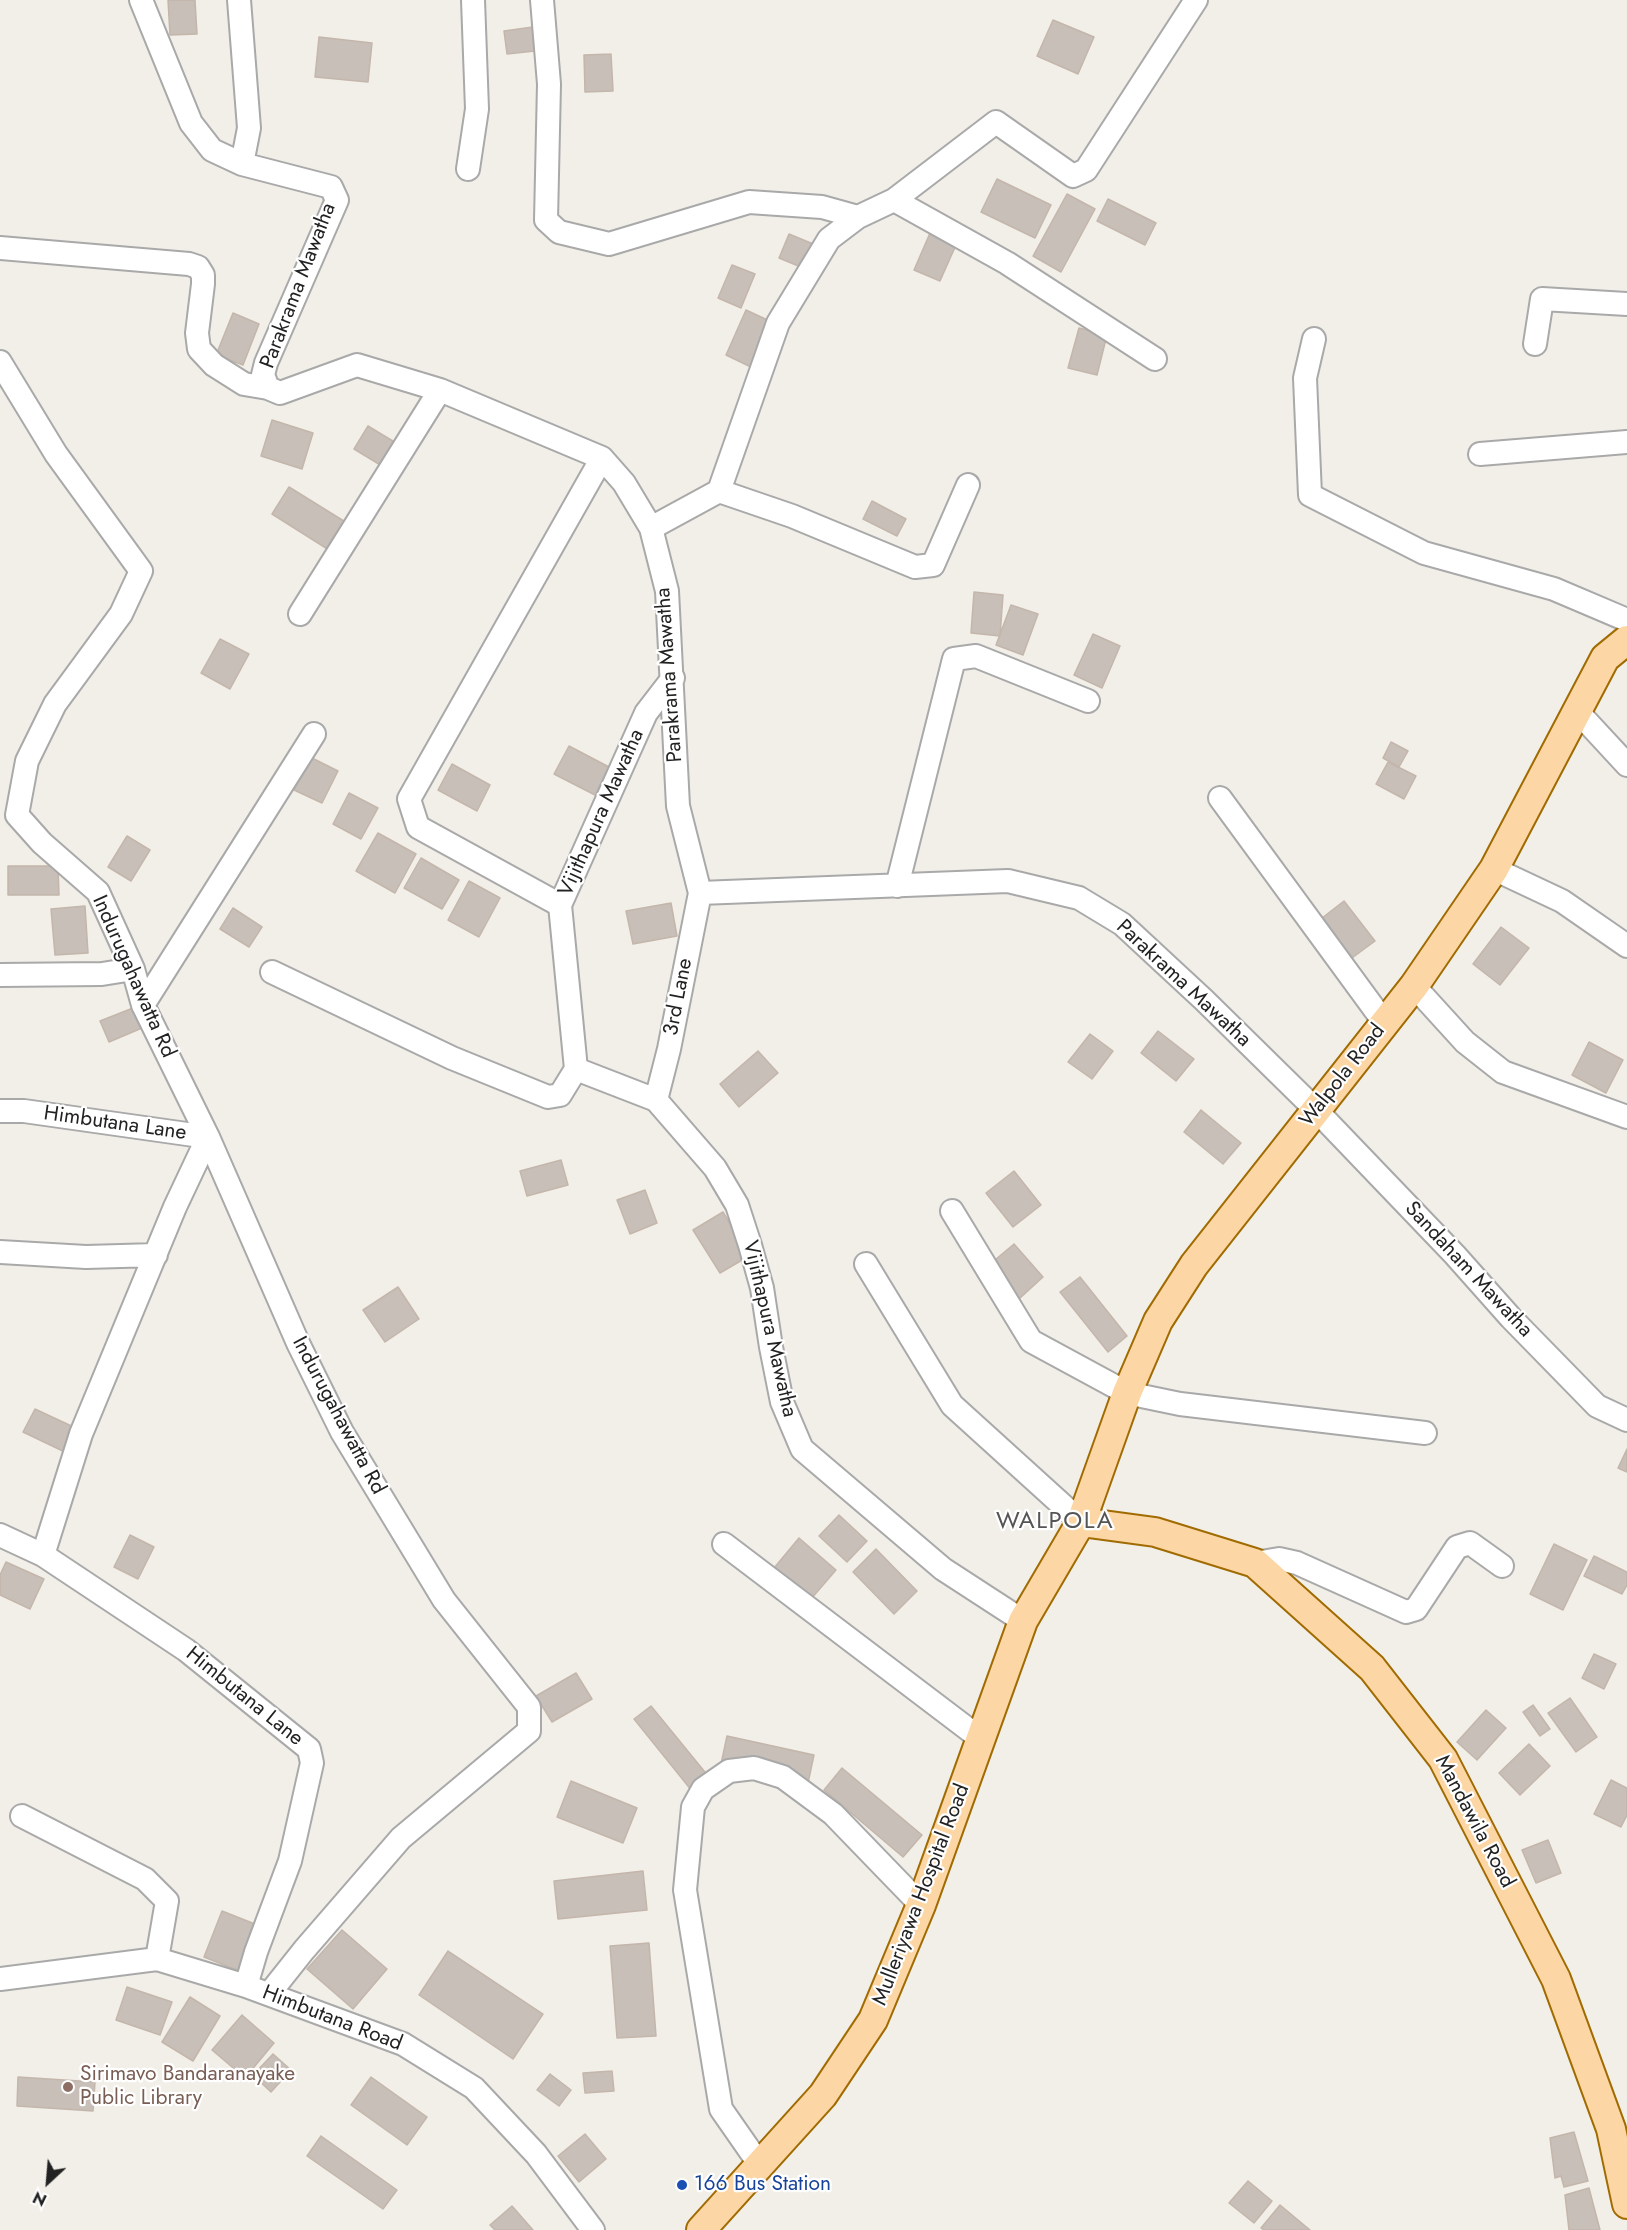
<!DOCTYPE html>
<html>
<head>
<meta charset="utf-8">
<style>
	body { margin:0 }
	#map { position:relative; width:1627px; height:2230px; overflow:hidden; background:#f2efe9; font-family:Jost,sans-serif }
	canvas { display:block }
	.north { position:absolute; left:18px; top:2152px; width:60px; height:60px; -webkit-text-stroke:4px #fff; paint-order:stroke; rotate:206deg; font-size:16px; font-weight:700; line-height:24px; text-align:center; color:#222 }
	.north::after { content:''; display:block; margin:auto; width:21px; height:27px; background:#222; clip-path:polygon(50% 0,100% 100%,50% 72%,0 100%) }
</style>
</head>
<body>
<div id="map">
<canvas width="1627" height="2230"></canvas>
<div class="north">N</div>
</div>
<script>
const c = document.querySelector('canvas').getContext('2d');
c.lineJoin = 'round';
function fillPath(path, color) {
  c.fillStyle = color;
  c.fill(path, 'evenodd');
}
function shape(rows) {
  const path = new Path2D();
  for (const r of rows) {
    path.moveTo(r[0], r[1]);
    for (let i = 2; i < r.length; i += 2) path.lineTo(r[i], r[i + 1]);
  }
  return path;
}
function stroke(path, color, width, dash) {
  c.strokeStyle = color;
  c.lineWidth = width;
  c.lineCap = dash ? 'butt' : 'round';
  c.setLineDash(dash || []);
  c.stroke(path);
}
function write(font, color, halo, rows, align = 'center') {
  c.font = font + ' Jost,sans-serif';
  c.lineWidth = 4.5;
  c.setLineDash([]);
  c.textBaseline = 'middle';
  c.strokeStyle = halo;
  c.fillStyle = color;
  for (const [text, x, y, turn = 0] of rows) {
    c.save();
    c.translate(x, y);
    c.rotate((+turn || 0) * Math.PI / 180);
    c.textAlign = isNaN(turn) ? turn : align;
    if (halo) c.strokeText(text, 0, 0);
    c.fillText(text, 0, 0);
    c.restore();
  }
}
const building = shape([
	[168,0,195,0,197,34,170,35,168,0],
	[1053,20,1094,37,1078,74,1037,56,1053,20],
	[540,26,544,50,507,54,504,31,540,26],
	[319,37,372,43,368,82,315,77,319,37],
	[611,54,613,91,585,92,584,55,611,54],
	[997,179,1051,205,1035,238,981,212,997,179],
	[1067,194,1095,209,1061,272,1033,256,1067,194],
	[1108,199,1156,223,1145,245,1097,221,1108,199],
	[930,233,956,245,940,281,914,270,930,233],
	[789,234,818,246,808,270,779,258,789,234],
	[732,265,755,274,741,308,718,298,732,265],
	[746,310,774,323,753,368,726,355,746,310],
	[233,313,259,324,243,365,216,355,233,313],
	[1079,328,1107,335,1097,375,1068,368,1079,328],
	[272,420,313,433,302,469,261,456,272,420],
	[368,426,401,446,387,469,354,449,368,426],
	[289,487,347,523,329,550,272,514,289,487],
	[872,501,906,519,897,536,863,519,872,501],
	[974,592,1003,595,1000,636,971,633,974,592],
	[1011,605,1038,614,1023,655,996,645,1011,605],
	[1093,634,1120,646,1102,688,1074,675,1093,634],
	[220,639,249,654,230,689,201,673,220,639],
	[1391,742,1408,751,1399,767,1383,758,1391,742],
	[569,746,609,767,595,795,554,774,569,746],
	[310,757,338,771,322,803,294,790,310,757],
	[1388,762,1416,776,1404,799,1376,784,1388,762],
	[452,764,490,785,477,811,438,790,452,764],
	[349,793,378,808,361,839,333,824,349,793],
	[378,833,416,854,395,893,356,871,378,833],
	[127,836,150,850,131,881,108,867,127,836],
	[421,858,459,880,442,909,404,888,421,858],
	[8,866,58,866,59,895,8,895,8,866],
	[469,881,500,898,479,937,448,920,469,881],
	[1344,901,1375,941,1352,958,1322,918,1344,901],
	[671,903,677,936,633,944,626,911,671,903],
	[85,906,88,953,55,955,51,909,85,906],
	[233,908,262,927,249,947,220,929,233,908],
	[1501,927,1529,948,1500,985,1473,964,1501,927],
	[133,1008,142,1028,109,1042,100,1021,133,1008],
	[1158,1031,1194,1059,1176,1081,1141,1053,1158,1031],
	[1090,1034,1113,1051,1092,1079,1068,1062,1090,1034],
	[1589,1042,1623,1060,1606,1093,1572,1075,1589,1042],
	[758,1051,778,1073,739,1107,720,1084,758,1051],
	[1201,1110,1241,1143,1223,1164,1184,1132,1201,1110],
	[561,1160,568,1185,527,1196,520,1171,561,1160],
	[1014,1171,1041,1205,1013,1227,986,1193,1014,1171],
	[645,1190,657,1223,630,1234,617,1200,645,1190],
	[723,1212,749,1256,720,1273,693,1230,723,1212],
	[1014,1244,1043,1277,1019,1299,989,1265,1014,1244],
	[1080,1277,1127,1336,1108,1352,1060,1292,1080,1277],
	[398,1287,419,1319,385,1342,363,1310,398,1287],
	[35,1409,80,1430,69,1454,23,1432,35,1409],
	[1627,1449,1627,1472,1618,1468,1627,1449],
	[839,1515,867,1541,847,1562,819,1536,839,1515],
	[130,1535,154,1547,138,1579,114,1567,130,1535],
	[799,1538,836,1570,811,1599,774,1568,799,1538],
	[1554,1544,1587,1560,1563,1610,1530,1594,1554,1544],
	[876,1549,917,1591,894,1614,853,1572,876,1549],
	[1594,1556,1627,1572,1627,1585,1622,1594,1584,1576,1594,1556],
	[6,1562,44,1579,30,1609,0,1595,0,1575,6,1562],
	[1594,1654,1616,1664,1604,1689,1582,1678,1594,1654],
	[576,1673,592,1699,552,1722,536,1696,576,1673],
	[1570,1698,1597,1737,1576,1752,1548,1713,1570,1698],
	[1533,1705,1550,1729,1540,1736,1523,1712,1533,1705],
	[651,1706,709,1777,692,1791,634,1719,651,1706],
	[1486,1710,1506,1728,1477,1760,1457,1742,1486,1710],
	[727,1736,814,1755,808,1783,721,1764,727,1736],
	[1529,1744,1550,1766,1520,1795,1499,1773,1529,1744],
	[842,1768,922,1835,903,1857,824,1790,842,1768],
	[1611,1780,1627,1788,1627,1815,1621,1827,1594,1814,1611,1780],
	[571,1781,637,1808,623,1843,557,1817,571,1781],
	[1548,1840,1561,1873,1536,1883,1522,1850,1548,1840],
	[643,1871,647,1910,558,1919,554,1881,643,1871],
	[222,1911,265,1928,247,1974,204,1957,222,1911],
	[342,1930,387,1969,353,2009,307,1969,342,1930],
	[649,1943,656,2036,617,2038,610,1946,649,1943],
	[448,1951,543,2014,513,2059,419,1995,448,1951],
	[127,1987,172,2002,160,2035,116,2020,127,1987],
	[190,1997,220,2016,193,2061,162,2042,190,1997],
	[242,2015,274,2043,245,2078,212,2050,242,2015],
	[273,2054,291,2070,271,2092,253,2075,273,2054],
	[612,2071,614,2091,585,2093,583,2073,612,2071],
	[550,2074,571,2090,559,2106,537,2090,550,2074],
	[18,2077,95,2082,93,2111,17,2106,18,2077],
	[371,2077,427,2117,407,2145,351,2105,371,2077],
	[1574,2132,1588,2181,1564,2187,1561,2176,1555,2178,1550,2138,1574,2132],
	[585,2134,606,2159,579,2182,558,2156,585,2134],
	[321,2136,397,2190,383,2209,307,2156,321,2136],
	[1248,2181,1272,2201,1254,2223,1229,2203,1248,2181],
	[1589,2188,1600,2230,1569,2230,1565,2195,1589,2188],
	[1280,2205,1310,2230,1264,2230,1261,2228,1280,2205],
	[512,2206,533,2230,495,2230,490,2225,512,2206]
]);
const minor = shape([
	[141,0,191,123,212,150,242,164,331,187,337,200,266,363,263,375,268,388,280,393,357,365,440,390,602,458,624,483,651,528,667,591,678,806,700,893,1008,881,1079,898,1122,924,1204,1000,1316,1110,1455,1255,1511,1318,1597,1406,1627,1420],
	[239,0,249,128,242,164],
	[542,0,549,84,546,220,559,232,609,244,749,202,822,207,858,217],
	[468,169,477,109,473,0],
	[894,200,1007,263,1155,359],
	[0,248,189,264,198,267,203,275,203,284,197,333,199,349,214,365,244,384,268,388],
	[1314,339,1305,378,1310,495,1424,553,1554,589,1627,620],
	[1535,344,1542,299,1627,304],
	[0,362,56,454,141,571,121,614,55,704,27,761,17,815,42,843,98,892,133,969,143,1005,208,1137,298,1343,342,1432,444,1600,529,1707,529,1731,401,1838,304,1950,269,1994],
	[1480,454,1627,442],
	[719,491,792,516,915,567,933,565,968,485],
	[651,528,719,491,778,323,829,239,858,217,894,200,996,122,1073,176,1086,170,1196,0],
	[300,614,440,390],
	[673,678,646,713,560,905,576,1069,656,1100,715,1168,737,1205,750,1245,762,1288,771,1347,782,1402,802,1449,943,1569,1023,1621],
	[1577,711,1627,765],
	[1220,798,1384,1022],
	[1494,869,1562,901,1627,946],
	[897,886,954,659,976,656,1088,701],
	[560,905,418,827,409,799,602,458],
	[272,972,452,1058,548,1097,560,1095,576,1069],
	[0,975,102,974,133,969],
	[1414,986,1465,1042,1503,1072,1627,1117],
	[143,1005,314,734],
	[656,1100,669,1049,700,893],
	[0,1111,24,1111,208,1137,175,1207,81,1434,43,1555],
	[952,1211,1031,1341,1127,1393,1180,1404,1425,1433],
	[0,1252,86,1257,156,1255],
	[866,1264,952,1405,1081,1522],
	[0,1535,43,1555,186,1650,309,1749,312,1763,290,1861,256,1952,246,1986],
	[724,1544,981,1739],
	[1255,1563,1279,1559,1297,1563,1406,1612,1416,1609,1457,1547,1470,1543,1502,1566],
	[22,1816,145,1879,167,1901,157,1959],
	[0,1979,157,1959,246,1986,403,2044,474,2088,536,2154,593,2230],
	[760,2165,721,2109,685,1890,693,1807,703,1789,729,1771,754,1768,783,1777,833,1814,921,1905]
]);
const major = shape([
	[1081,1522,1155,1532,1255,1563,1372,1668,1443,1759,1556,1979,1611,2129,1627,2204],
	[701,2230,823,2095,873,2020,921,1905,1023,1621,1081,1522,1127,1393,1158,1321,1194,1265,1414,986,1494,869,1605,658,1627,640]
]);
const markers = [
	[68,2087,6,"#8d6e63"],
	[682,2185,6,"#1a4fb4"]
];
const streetNames = [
	["Parakrama Mawatha",299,286,-69],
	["Parakrama Mawatha",670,675,-94],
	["Vijithapura Mawatha",602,813,-66],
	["Indurugahawatta Rd",133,977,66],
	["Parakrama Mawatha",1183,984,43],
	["3rd Lane",679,997,-79],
	["Walpola Road",1343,1076,-52],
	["Himbutana Lane",115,1124,8],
	["Sandaham Mawatha",1468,1270,47],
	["Vijithapura Mawatha",769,1329,77],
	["Indurugahawatta Rd",338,1416,62],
	["Himbutana Lane",244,1697,39],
	["Mandawila Road",1474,1822,62],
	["Mulleriyawa Hospital Road",922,1895,-69],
	["Himbutana Road",332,2019,21]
];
const educationNames = [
	["Sirimavo Bandaranayake",80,2075],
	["Public Library",80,2099]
];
const transitNames = [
	["166 Bus Station",694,2185]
];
const quarterNames = [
	["WALPOLA",1055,1522]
];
fillPath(building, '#c7bfb8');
stroke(building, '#c4b6ab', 1.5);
stroke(minor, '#a9a9a9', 26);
stroke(major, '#a06b00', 32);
stroke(minor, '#fff', 22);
stroke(major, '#fcd6a4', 28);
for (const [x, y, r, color] of markers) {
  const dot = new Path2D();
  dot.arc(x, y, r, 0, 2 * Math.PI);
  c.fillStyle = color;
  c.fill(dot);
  stroke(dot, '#fff', 2);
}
write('21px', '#222', '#fff', streetNames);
write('21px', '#785e54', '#fff', educationNames, 'left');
write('21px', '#164399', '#fff', transitNames, 'left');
c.letterSpacing = '1.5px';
write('24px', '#555', '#fff', quarterNames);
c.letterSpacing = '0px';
</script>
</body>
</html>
